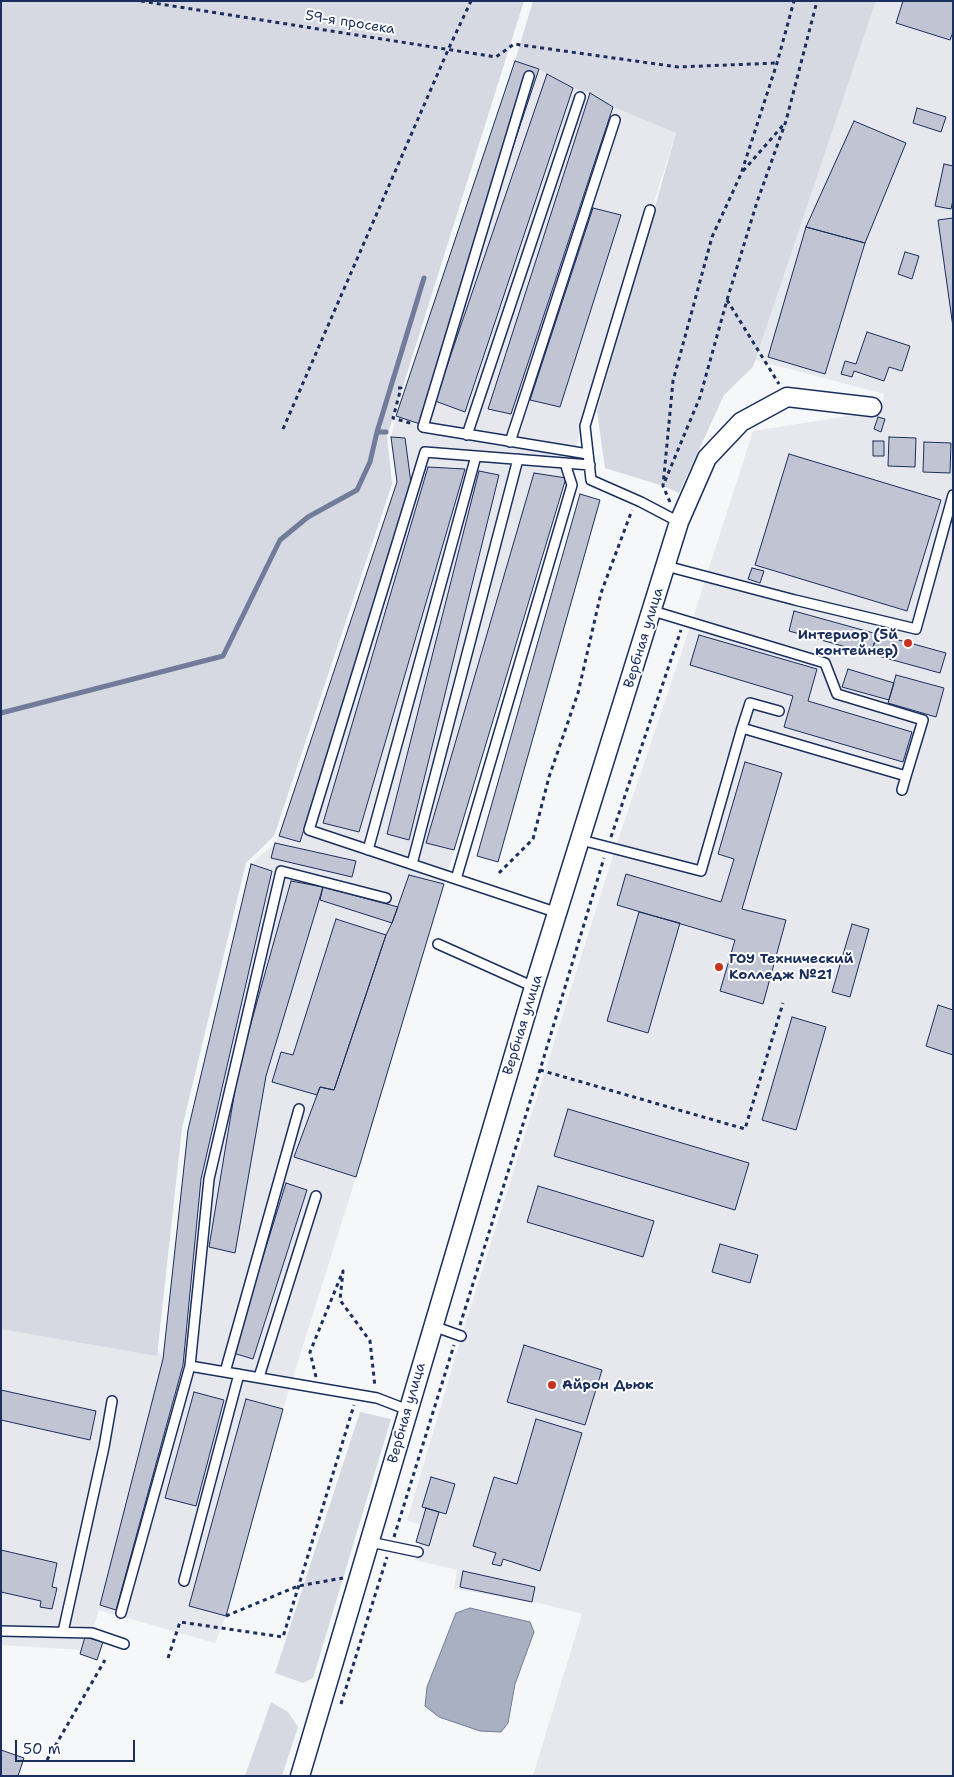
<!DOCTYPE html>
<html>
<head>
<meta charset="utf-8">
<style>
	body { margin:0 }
	#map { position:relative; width:954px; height:1777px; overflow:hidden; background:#f6f7f9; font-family:"Shantell Sans",sans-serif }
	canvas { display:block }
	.frame { position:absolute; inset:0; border:2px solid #1b2f5e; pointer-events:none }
	.scale { position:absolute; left:15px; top:1740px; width:120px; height:22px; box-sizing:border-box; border:2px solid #1b2f5e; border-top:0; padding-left:6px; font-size:15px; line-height:18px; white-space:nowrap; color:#1b2f5e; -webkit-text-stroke:4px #fff; paint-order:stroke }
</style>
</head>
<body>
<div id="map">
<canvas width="954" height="1777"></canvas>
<div class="frame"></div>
<div class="scale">50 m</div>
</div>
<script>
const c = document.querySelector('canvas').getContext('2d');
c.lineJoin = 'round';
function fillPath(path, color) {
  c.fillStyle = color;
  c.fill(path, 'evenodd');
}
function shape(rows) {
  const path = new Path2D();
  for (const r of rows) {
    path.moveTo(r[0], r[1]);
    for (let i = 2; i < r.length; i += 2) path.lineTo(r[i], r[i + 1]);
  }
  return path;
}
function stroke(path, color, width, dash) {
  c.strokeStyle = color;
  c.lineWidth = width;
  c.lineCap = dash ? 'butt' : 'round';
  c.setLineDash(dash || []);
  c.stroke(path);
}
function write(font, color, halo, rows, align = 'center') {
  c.font = font + ' "Shantell Sans",sans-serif';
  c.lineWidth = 4;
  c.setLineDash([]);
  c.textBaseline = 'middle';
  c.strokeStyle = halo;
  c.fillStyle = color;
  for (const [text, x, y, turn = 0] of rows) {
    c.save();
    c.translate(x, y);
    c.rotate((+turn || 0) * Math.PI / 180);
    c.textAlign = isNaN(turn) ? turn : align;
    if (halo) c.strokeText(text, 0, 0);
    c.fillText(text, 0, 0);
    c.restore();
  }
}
const built = shape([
	[876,1,953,1,953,1776,533,1776,582,1614,543,1604,454,1589,457,1570,415,1560,420,1544,416,1542,421,1525,407,1520,465,1325,615,849,691,624,753,431,880,411,884,394,755,360],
	[515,61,539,69,573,88,590,93,613,107,676,133,566,478,356,1177,283,1409,226,1616,215,1643,99,1610,90,1638,85,1637,81,1650,1,1645,1,1285,136,1315,163,1358,188,1130,251,864,275,843,279,836,397,483,391,437,396,416]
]);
const green = shape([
	[1,1,524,1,387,437,392,484,274,836,246,863,182,1128,157,1356,1,1329],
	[533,1,876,1,753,367,724,395,679,493,663,486,605,468,597,411,676,133,613,107,590,93,573,88,539,69,515,61],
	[360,1412,391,1419,313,1678,303,1683,275,1673],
	[271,1702,288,1712,298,1727,282,1776,245,1776]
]);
const water = shape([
	[470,1608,530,1622,534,1632,515,1684,508,1723,501,1732,480,1731,439,1717,425,1706,427,1687,456,1613,470,1608]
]);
const stream = shape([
	[377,432,424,278],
	[1,713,223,656,280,540,308,517,357,490,370,462,377,432,386,432]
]);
const building = shape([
	[903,1,953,1,953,32,950,40,896,23,903,1],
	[515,61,539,69,420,424,396,416,515,61],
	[547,74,573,88,465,412,435,401,547,74],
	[590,93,613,107,511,414,488,409,590,93],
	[917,108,946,117,941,132,913,123,917,108],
	[854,121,906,143,865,243,806,227,854,121],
	[944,164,953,166,953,200,951,209,935,206,944,164],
	[593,208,621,215,560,407,530,400,593,208],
	[953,218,953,327,938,220,953,218],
	[806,227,865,243,825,374,768,357,806,227],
	[905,252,919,256,912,279,898,274,905,252],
	[867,332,910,346,902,371,889,367,884,381,854,371,852,377,841,374,845,361,856,364,867,332],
	[878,417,885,419,881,432,874,429,878,417],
	[391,437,405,438,411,483,300,842,279,836,397,482,391,437],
	[889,437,916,438,915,467,888,466,889,437],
	[873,441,884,441,884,456,873,456,873,441],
	[924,442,951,443,950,473,923,472,924,442],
	[789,454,941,500,907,611,755,565,789,454],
	[428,467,465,469,359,832,323,823,428,467],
	[479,471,499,475,409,840,387,834,479,471],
	[534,473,566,478,454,850,426,843,534,473],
	[580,494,600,500,498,862,477,856,580,494],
	[752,568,764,571,760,583,748,579,752,568],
	[794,611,877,634,871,654,789,631,794,611],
	[877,634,946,653,940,673,871,654,877,634],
	[699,635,817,669,808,701,912,732,903,762,784,727,793,696,690,665,699,635],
	[848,669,894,683,889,700,842,687,848,669],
	[896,675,944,688,936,717,888,703,896,675],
	[745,762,782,773,742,909,786,920,763,1004,720,991,735,940,617,905,626,874,721,902,734,859,718,854,745,762],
	[275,843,356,861,352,877,271,858,275,843],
	[251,864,272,871,201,1179,183,1365,116,1610,100,1605,163,1359,188,1130,251,864],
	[409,875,444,884,356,1177,294,1157,320,1087,334,1090,386,935,392,923,409,875],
	[291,881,323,887,266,1076,235,1253,209,1247,239,1066,291,881],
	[323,887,398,907,392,923,320,900,323,887],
	[639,912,680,923,648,1033,607,1021,639,912],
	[336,919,386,935,334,1090,320,1087,317,1095,272,1082,281,1052,293,1055,336,919],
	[852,924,869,929,850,997,832,992,852,924],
	[938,1005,953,1010,953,1055,926,1046,938,1005],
	[792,1017,826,1027,796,1130,762,1120,792,1017],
	[568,1109,749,1163,735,1210,554,1156,568,1109],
	[286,1183,307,1190,253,1359,233,1353,286,1183],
	[538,1186,654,1221,643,1257,527,1222,538,1186],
	[720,1244,758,1255,750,1283,712,1272,720,1244],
	[524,1345,602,1370,585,1425,507,1402,524,1345],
	[1,1390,96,1411,90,1440,1,1420,1,1390],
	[194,1392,224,1400,196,1506,165,1498,194,1392],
	[246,1399,283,1409,226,1616,189,1606,246,1399],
	[536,1419,582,1433,540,1571,503,1559,501,1566,492,1564,496,1553,473,1546,494,1477,517,1484,536,1419],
	[431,1477,455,1484,446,1514,422,1507,431,1477],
	[426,1508,439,1512,429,1546,416,1542,426,1508],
	[1,1550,57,1563,52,1587,57,1588,52,1609,40,1607,41,1601,1,1592,1,1550],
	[463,1571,535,1587,532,1602,460,1587,463,1571],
	[85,1637,103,1642,97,1660,80,1654,85,1637],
	[1,1750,24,1758,18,1776,1,1776,1,1750]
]);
const path = shape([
	[141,1,496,57,514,44,678,67,777,63],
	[743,171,785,123],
	[727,300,779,384],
	[398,388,401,388,393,418,413,424],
	[283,429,448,50,471,1],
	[665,481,700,397,727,300,757,202,786,121,817,1],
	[670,502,663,486,673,381,712,237,741,174,777,63,794,1],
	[611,837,681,630],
	[499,873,533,839,549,777,578,693,601,593,632,510],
	[540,1070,745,1129,783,1003],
	[460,1325,540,1070,604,858],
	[316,1377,310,1352,343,1271,340,1300,370,1341,375,1387],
	[394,1537,454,1345],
	[226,1616,298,1586,343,1578],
	[168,1658,180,1622,283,1637,354,1405],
	[341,1704,387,1557],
	[47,1760,105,1660]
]);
const lane = shape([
	[529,76,423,427,588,454],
	[650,210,585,426,591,480,641,502,679,522],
	[467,435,580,97],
	[510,442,615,120],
	[666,566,795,600,916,629,953,495],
	[742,728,750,703,779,711],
	[902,790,906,776],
	[581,840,701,871,742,728,906,776,923,720,837,694,825,663,653,611],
	[368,850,476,456],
	[412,864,518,459],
	[456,879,572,485,565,463],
	[386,898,281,871,209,1179,190,1366,377,1398,408,1410],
	[558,913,309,830,425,452,590,465],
	[438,944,534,987],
	[433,1326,461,1336],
	[225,1372,299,1109],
	[259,1377,316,1196],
	[370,1542,418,1552],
	[184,1581,239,1374],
	[121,1613,190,1366],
	[1,1631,92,1633,124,1644],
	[63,1632,104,1447,112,1401]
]);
const street = shape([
	[300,1776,534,987,679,522,707,458,741,422,787,397,872,407]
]);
const markers = [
	[908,643,5,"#c8321e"],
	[719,967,5,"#c8321e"],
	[552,1385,5,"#c8321e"]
];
const streetNames = [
	["59-я просека",350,23,9],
	["Вербная улица",644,638,-73],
	["Вербная улица",523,1025,-73],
	["Вербная улица",407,1413,-74]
];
const poiNames = [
	["Интериор (5й",898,635,"right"],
	["контейнер)",898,651,"right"],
	["ГОУ Технический",729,959],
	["Колледж №21",729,975],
	["Айрон Дьюк",562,1385]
];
fillPath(built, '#e6e8ee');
fillPath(green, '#d6d9e2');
fillPath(water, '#a9b0c1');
stroke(water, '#707c99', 1);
stroke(stream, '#707c99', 5);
fillPath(building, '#c0c4d3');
stroke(building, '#1b2f5e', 1);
stroke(lane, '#1b2f5e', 12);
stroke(street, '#1b2f5e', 21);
stroke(path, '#1b2f5e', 3, [4, 4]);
stroke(lane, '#fff', 9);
stroke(street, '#fff', 18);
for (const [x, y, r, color] of markers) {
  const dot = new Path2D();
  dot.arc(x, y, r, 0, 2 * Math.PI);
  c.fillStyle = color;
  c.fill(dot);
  stroke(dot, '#fff', 2);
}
write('14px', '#1b2f5e', '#fff', streetNames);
write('bold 14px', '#1b2f5e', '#fff', poiNames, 'left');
</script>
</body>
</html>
